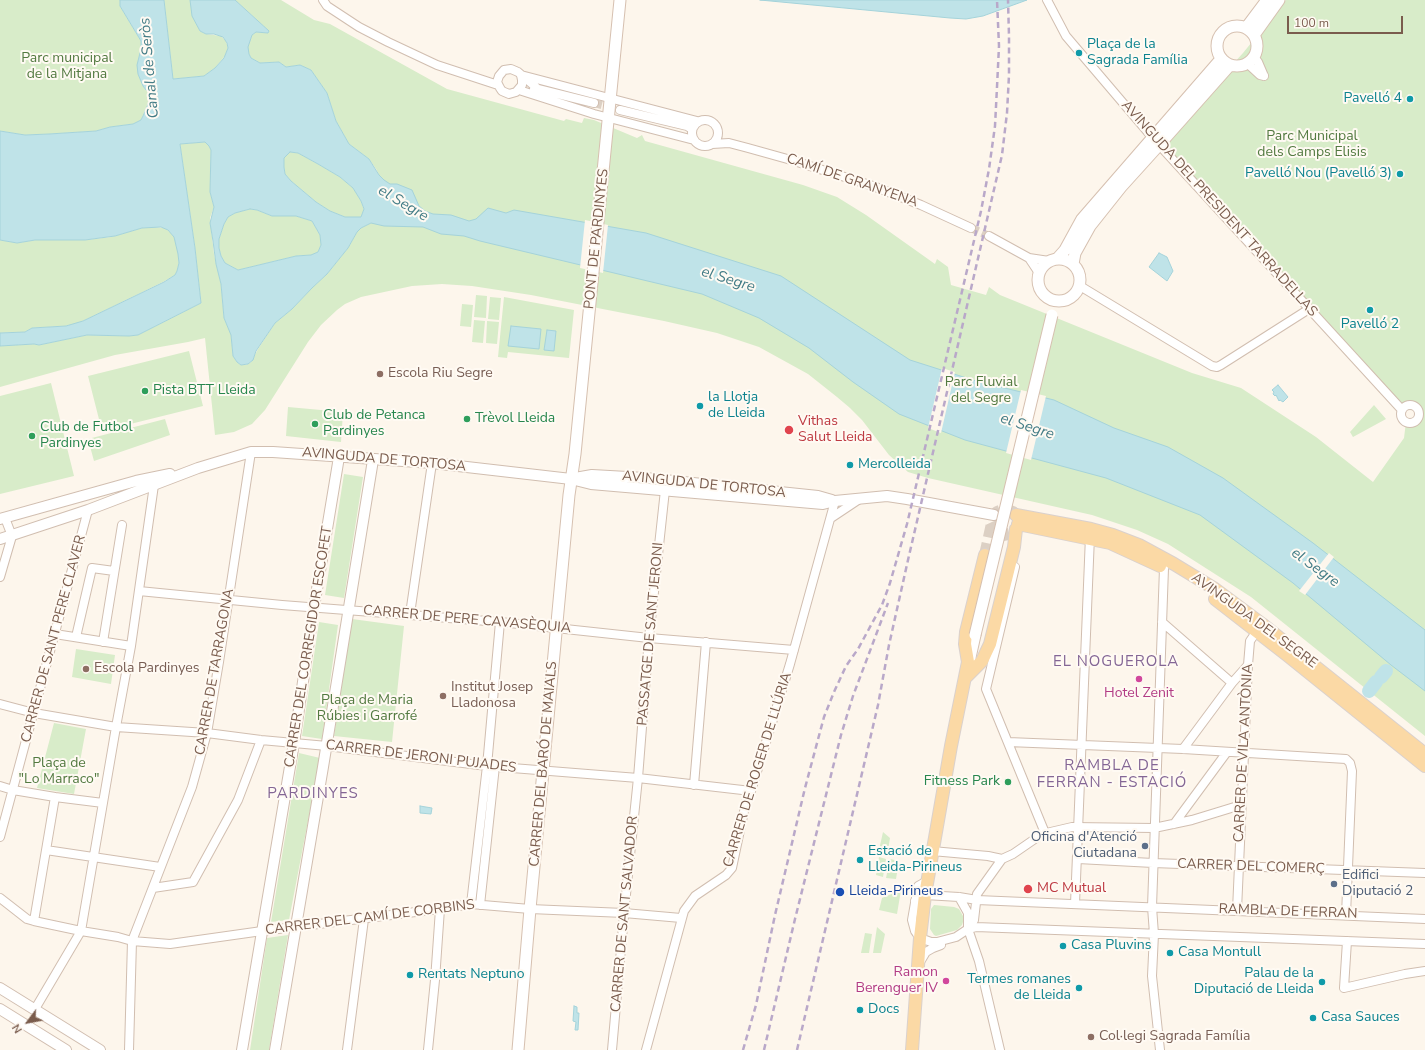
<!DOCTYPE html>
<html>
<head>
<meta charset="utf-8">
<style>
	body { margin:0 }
	#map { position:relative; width:1425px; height:1050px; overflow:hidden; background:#fdf6ec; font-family:"Nunito Sans",sans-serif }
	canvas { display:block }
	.north { position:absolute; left:8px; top:1002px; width:40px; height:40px; -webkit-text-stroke:3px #fffaf3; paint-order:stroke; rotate:238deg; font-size:11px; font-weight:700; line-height:16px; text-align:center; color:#7a5c4d }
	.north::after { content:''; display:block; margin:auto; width:14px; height:18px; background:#7a5c4d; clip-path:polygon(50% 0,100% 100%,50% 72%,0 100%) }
	.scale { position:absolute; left:1287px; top:16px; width:116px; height:18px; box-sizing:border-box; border:2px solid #7a5c4d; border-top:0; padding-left:5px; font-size:12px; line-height:14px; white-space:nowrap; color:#7a5c4d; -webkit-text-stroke:3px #fffaf3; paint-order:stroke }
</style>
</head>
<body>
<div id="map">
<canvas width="1425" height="1050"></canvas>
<div class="north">N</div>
<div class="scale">100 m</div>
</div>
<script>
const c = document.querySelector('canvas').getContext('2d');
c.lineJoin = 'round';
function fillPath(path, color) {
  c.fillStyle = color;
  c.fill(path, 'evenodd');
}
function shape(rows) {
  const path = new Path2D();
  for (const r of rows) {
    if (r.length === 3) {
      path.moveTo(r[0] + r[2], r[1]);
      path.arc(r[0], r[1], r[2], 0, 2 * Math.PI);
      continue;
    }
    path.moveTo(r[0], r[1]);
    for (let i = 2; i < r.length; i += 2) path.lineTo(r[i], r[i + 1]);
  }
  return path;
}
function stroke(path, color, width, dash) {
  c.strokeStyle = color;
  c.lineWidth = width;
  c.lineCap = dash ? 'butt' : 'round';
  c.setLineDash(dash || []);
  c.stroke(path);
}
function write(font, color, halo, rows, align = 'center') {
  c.font = font + ' "Nunito Sans",sans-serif';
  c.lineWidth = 4;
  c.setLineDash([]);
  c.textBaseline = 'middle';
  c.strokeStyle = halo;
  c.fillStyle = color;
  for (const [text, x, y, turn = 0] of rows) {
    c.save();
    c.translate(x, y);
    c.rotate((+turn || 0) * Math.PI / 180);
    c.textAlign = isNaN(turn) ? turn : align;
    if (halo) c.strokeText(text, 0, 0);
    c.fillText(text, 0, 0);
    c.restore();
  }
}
const green = shape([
	[0,0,120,0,120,6,141,41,141,49,138,61,138,74,143,86,146,90,150,91,152,95,141,120,133,124,110,127,96,131,49,134,25,135,0,131],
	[164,0,190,0,193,16,200,31,206,34,221,36,226,41,228,48,225,56,215,68,204,76,173,79],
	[235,0,281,0,314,20,330,24,447,89,564,121,566,119,582,123,584,118,594,120,637,138,642,135,645,141,803,185,837,197,866,215,935,264,937,259,948,267,951,285,986,295,989,287,1000,295,1192,373,1241,388,1316,437,1373,482,1404,438,1406,422,1412,423,1419,419,1420,414,1419,409,1413,405,1409,405,1403,408,1159,145,1243,53,1286,0,1425,0,1425,736,1251,597,1168,544,1137,530,1092,515,928,478,908,472,889,455,862,420,850,408,837,397,808,374,759,347,717,333,664,321,531,295,472,286,442,284,412,286,361,297,345,304,337,310,321,325,308,342,265,410,252,424,234,432,215,435,205,338,188,342,115,355,0,387,0,346,34,344,39,345,87,335,129,336,138,335,201,303,195,248,180,144,205,142,209,146,211,150,210,192,214,207,210,218,214,254,221,284,224,318,231,334,233,356,237,362,241,365,246,365,251,362,258,349,275,323,292,309,312,288,327,274,348,248,357,232,361,228,371,223,379,175,376,169,369,159,349,144,336,121,327,93,311,70,300,65,286,67,279,62,260,63,251,58,248,52,248,45,252,35,256,32,268,33,269,31],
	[290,152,298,153,318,164,340,177,353,188,361,201,364,210,361,217,345,217,330,211,316,202,291,181,285,174,284,167,284,158],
	[250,209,257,210,272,216,296,216,312,221,320,235,321,245,318,252,312,255,296,256,238,270,225,263,221,256,219,248,219,239,224,224,228,217,235,213],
	[150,227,165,228,171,233,174,237,178,250,179,263,177,271,175,275,163,282,79,323,66,326,32,328,25,332,0,333,0,240,17,243,35,240,85,240,111,237,142,228],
	[476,295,487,296,486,318,474,317],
	[490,297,501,298,499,320,488,319],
	[504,297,574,310,569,358,508,352,507,358,498,357],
	[462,304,473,305,471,327,460,326],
	[474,320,485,321,483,343,472,342],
	[487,321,499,322,497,344,486,343],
	[189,351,203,406,102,431,88,376],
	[51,383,74,476,0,494,0,396],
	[1374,405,1386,419,1353,437,1350,432],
	[288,407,343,412,341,442,286,436],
	[165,419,170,435,94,461,88,439],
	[344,474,363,477,344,598,325,595],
	[352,619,404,626,392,742,334,736],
	[319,622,338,625,322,739,302,736],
	[76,649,115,655,111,684,72,677],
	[54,723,86,729,74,794,37,788],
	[299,753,320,758,289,920,271,922],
	[883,832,890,838,888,850,879,850],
	[879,857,886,859,883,877,876,875],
	[890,859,899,861,896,879,886,878],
	[901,890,897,914,879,910,882,898],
	[934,905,954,907,959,909,963,916,963,922,962,925,957,930,936,936,934,935,930,929,931,909],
	[877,927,885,934,881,953,873,953],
	[865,933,872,934,869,953,861,953],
	[288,935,269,1050,250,1050,267,938]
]);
const water = shape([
	[120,0,164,0,173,79,204,76,215,68,224,58,228,48,227,43,223,37,214,34,206,34,200,31,192,16,190,0,235,0,269,31,268,33,256,32,252,35,248,47,249,54,251,58,260,63,279,62,286,67,300,65,311,70,327,93,336,121,349,144,369,159,379,175,384,180,390,184,397,184,412,190,419,206,425,211,433,214,451,215,469,221,476,219,488,208,506,213,514,210,646,233,781,276,910,360,976,381,1054,400,1114,428,1168,447,1223,478,1313,543,1425,630,1425,691,1391,665,1293,583,1200,515,1106,478,965,440,899,414,853,382,809,348,759,318,702,294,480,241,464,236,441,234,423,227,384,226,371,223,361,228,357,232,348,248,327,274,312,288,292,309,275,323,256,351,253,360,248,364,241,365,237,362,233,356,231,335,224,318,221,284,216,264,213,241,210,223,214,207,210,192,211,150,209,146,205,142,180,144,195,248,201,303,138,335,129,336,87,335,39,345,34,344,0,346,0,333,25,332,32,328,66,326,83,321,164,282,175,275,177,271,179,263,178,254,174,237,168,230,161,227,142,228,115,236,85,240,35,240,17,243,0,240,0,131,25,135,49,134,96,131,110,127,133,124,141,120,143,116,152,95,150,91,146,90,143,86,138,74,137,65,141,49,141,41,120,6,120,0],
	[290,152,298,153,318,164,340,177,353,188,361,201,364,209,361,217,345,217,330,211,316,202,291,181,285,174,284,167,284,158,290,152],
	[250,209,257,210,272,216,296,216,312,221,320,235,321,245,318,252,311,255,296,256,238,270,225,263,221,256,219,248,219,239,224,224,228,217,235,213,250,209],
	[760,0,1027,0,983,16,966,19,950,18,760,0],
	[1159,253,1167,257,1173,271,1167,281,1149,267,1159,253],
	[511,326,541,329,539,349,508,346,511,326],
	[547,330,556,331,554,351,544,350,547,330],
	[1278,385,1288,397,1283,402,1280,400,1279,401,1276,395,1275,396,1273,394,1274,392,1272,390,1278,385],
	[420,806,432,808,431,814,420,813,420,806],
	[574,1006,577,1007,577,1013,579,1013,578,1030,575,1030,576,1022,573,1021,574,1006]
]);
const pier = shape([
	[585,220,608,225,603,273,580,268],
	[942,368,955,372,941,433,928,428],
	[1021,390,1046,396,1031,460,1006,453],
	[1329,553,1334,557,1305,595,1299,591]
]);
const river = shape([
	[1381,677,1386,671],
	[1369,691,1376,682]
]);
const minorTunnel = shape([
	[594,103,620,110],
	[971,228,989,236]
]);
const primaryTunnel = shape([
	[985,555,993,519,997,512,1005,509,1013,512,1018,519,1018,524,1017,528,1013,533,1004,535,996,531,992,522]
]);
const minor = shape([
	[323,0,327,6,359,27,388,42,437,65,498,85],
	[1047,0,1066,36,1152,137,1402,410],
	[1254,57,1258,62,1264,76],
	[1247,63,1260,75,1264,76],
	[521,75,697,121],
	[521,75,522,80,522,85,516,92,509,94,502,91,500,88,497,82,499,76,504,70,511,69,518,72,538,89],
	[534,89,538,89,594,103],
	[519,90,594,114,694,140],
	[620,110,687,126,692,129],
	[705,133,13],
	[712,144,729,143,748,148,791,160,873,186,921,205,971,228],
	[989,236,1029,258,1049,261],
	[1029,258,1039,273],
	[1080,286,1212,366,1217,367,1221,365,1309,309],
	[1410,414,9],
	[831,518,858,500],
	[1015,567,986,689,1045,833],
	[0,577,12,536,5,518],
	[139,591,282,605,500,622,649,638,794,650],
	[410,614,432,463],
	[1162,622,1232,683],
	[55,634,131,646],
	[76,637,92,568,114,571],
	[103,642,122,525],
	[0,704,34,713,116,727,207,733,261,740,327,746,487,766,638,778,751,791],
	[1008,742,1183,749,1346,759,1350,763,1352,771,1346,915],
	[1183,749,1232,683,1248,665],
	[694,785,706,642],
	[0,786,13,790,55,797,103,803],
	[1174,824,1227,752],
	[0,837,88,510],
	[46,850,160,867],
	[932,851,988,856,1002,859],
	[1078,859,1153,863,1425,873],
	[927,881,918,886,912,920,915,931,920,938,931,942,937,942,956,937,968,929,974,920,977,894,1002,859,1013,854,1042,834,1072,827,1154,828,1192,820,1241,805],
	[153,888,193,882,238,800,261,740],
	[959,897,968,913,968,929,979,961,1000,1050],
	[0,898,27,919,34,921,81,931,118,937,132,941,170,944,262,931,440,909,471,904,530,909,624,913,681,918],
	[915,901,925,895,959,897,977,900,1425,919],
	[471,904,487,766,500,622],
	[1075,904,1090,536],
	[480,905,495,766],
	[1237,910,1248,665,1250,641,1259,628],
	[34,921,55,797],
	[968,929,976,927,1425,944],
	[1347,941,1344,988,1405,974,1425,971],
	[920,962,926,952,933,948,941,945],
	[35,1009,81,931,116,727,131,646,154,485],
	[129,1050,132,941,192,787,207,733,219,662,251,452],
	[347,1050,364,919],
	[428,1050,435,980,440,909],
	[612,1050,625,904,638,778,649,638,665,490],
	[646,1050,684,911,695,896,726,875,732,868,746,802,751,791,790,664,835,501],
	[1160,1050,1152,976,1154,934,1152,907,1164,568]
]);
const tertiary = shape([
	[575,478,592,475,645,478,818,496,832,500],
	[0,519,136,481,170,474],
	[0,539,88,510,198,468,251,452,273,452,432,463,571,479,591,484,823,504,835,501,887,496,907,499,994,515],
	[0,988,100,1050],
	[0,1009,66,1050],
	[242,1050,294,743,314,607,339,457],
	[275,1050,323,767,373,460]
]);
const secondary = shape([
	[1237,46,20],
	[1246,28,1267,0],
	[1254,35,1279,0],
	[1059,280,21],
	[1057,259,1065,250,1082,219,1221,59],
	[1073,264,1075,253,1090,226,1121,187,1159,145,1230,65],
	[969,662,975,635],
	[518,1050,530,909,569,495,575,454,620,0]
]);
const primary = shape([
	[1016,515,1091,529,1113,535,1139,545,1174,564,1215,589,1262,624,1425,754],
	[1018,524,1110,543,1160,566],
	[1215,599,1287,655,1425,766],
	[966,677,982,661,990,644,1014,547,1016,529],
	[912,1050,920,938,925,895,951,746,968,662,965,644,966,632,985,555]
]);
const rail = shape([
	[743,1050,756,1005,775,915,805,788,824,717,834,692,846,666,858,649,882,605,890,583,907,524,981,211,989,169,995,126,997,87,999,46,997,0],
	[764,1050,795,919,841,735,853,696,888,603],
	[797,1050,878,705,889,645,908,560,1002,155,1007,113,1009,75,1009,36,1008,0]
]);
const secondaryBridge = shape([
	[975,635,1052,315]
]);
const markers = [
	[1079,53,4,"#0f9aa8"],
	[1410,99,4,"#0f9aa8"],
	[1400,174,4,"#0f9aa8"],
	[1370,310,4,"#0f9aa8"],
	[380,374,4,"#8d6e63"],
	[145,391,4,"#2e9e5b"],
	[700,406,4,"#0f9aa8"],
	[467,419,4,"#2e9e5b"],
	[315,424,4,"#2e9e5b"],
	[789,430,5,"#e0444e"],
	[32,436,4,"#2e9e5b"],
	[850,465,4,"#0f9aa8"],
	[86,669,4,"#8d6e63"],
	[1139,679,4,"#d1479c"],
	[443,696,4,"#8d6e63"],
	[1008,782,4,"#2e9e5b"],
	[1145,846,4,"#5c6f8a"],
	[860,860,4,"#0f9aa8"],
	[1334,884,4,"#5c6f8a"],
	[1028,889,5,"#e0444e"],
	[840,892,5,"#1a4fb4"],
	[1063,946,4,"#0f9aa8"],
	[1170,953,4,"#0f9aa8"],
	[410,975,4,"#0f9aa8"],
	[946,981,4,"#d1479c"],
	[1322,982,4,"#0f9aa8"],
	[1079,988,4,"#0f9aa8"],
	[860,1010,4,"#0f9aa8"],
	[1313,1018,4,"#0f9aa8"],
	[1091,1037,4,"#8d6e63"]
];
const cultureNames = [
	["Plaça de la",1087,45],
	["Sagrada Família",1087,61],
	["Pavelló 4",1402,99,"right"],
	["Pavelló Nou (Pavelló 3)",1392,174,"right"],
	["Pavelló 2",1370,325,"center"],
	["la Llotja",708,398],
	["de Lleida",708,414],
	["Mercolleida",858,465],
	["Estació de",868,852],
	["Lleida-Pirineus",868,868],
	["Casa Pluvins",1071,946],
	["Casa Montull",1178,953],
	["Palau de la",1314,974,"right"],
	["Diputació de Lleida",1314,990,"right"],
	["Rentats Neptuno",418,975],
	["Termes romanes",1071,980,"right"],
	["de Lleida",1071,996,"right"],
	["Docs",868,1010],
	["Casa Sauces",1321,1018]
];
const parkNames = [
	["Parc municipal",67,59],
	["de la Mitjana",67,75],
	["Parc Municipal",1312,137],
	["dels Camps Elisis",1312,153],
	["Parc Fluvial",981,383],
	["del Segre",981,399],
	["Plaça de Maria",367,701],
	["Rúbies i Garrofé",367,717],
	["Plaça de",59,764],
	["\"Lo Marraco\"",59,780]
];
const streetNames = [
	["CAMÍ DE GRANYENA",852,181,19],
	["AVINGUDA DEL PRESIDENT TARRADELLAS",1219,209,48],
	["PONT DE PARDINYES",597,239,-84],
	["AVINGUDA DE TORTOSA",384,460,5],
	["AVINGUDA DE TORTOSA",704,485,6],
	["CARRER DE PERE CAVASÈQUIA",467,620,5],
	["AVINGUDA DEL SEGRE",1254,621,36],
	["PASSATGE DE SANT JERONI",651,634,-85],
	["CARRER DE SANT PERE CLAVER",54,639,-75],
	["CARRER DEL CORREGIDOR ESCOFET",309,647,-81],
	["CARRER DE TARRAGONA",215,672,-80],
	["CARRER DE VILA ANTÒNIA",1244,753,-87],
	["CARRER DE JERONI PUJADES",421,757,7],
	["CARRER DEL BARÓ DE MAIALS",544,764,-85],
	["CARRER DE ROGER DE LLÚRIA",758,770,-73],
	["CARRER DEL COMERÇ",1251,867,2],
	["RAMBLA DE FERRAN",1288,912,2],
	["CARRER DE SANT SALVADOR",625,914,-85],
	["CARRER DEL CAMÍ DE CORBINS",370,918,-7]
];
const educationNames = [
	["Escola Riu Segre",388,374],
	["Escola Pardinyes",94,669],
	["Institut Josep",451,688],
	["Lladonosa",451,704],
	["Col·legi Sagrada Família",1099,1037]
];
const leisureNames = [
	["Pista BTT Lleida",153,391],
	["Club de Petanca",323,416],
	["Pardinyes",323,432],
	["Trèvol Lleida",475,419],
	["Club de Futbol",40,428],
	["Pardinyes",40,444],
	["Fitness Park",1000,782,"right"]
];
const healthNames = [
	["Vithas",798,422],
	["Salut Lleida",798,438],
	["MC Mutual",1037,889]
];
const hotelNames = [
	["Hotel Zenit",1139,694],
	["Ramon",938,973,"right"],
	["Berenguer IV",938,989,"right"]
];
const serviceNames = [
	["Oficina d'Atenció",1137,838],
	["Ciutadana",1137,854],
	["Edifici",1342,876,"left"],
	["Diputació 2",1342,892,"left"]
];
const transitNames = [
	["Lleida-Pirineus",849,892]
];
const waterNames = [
	["Canal de Seròs",150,68,-95],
	["el Segre",403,204,31],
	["el Segre",728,280,17],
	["el Segre",1027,427,18],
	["el Segre",1315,568,36]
];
const neighbourhoodNames = [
	["EL NOGUEROLA",1116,662],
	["RAMBLA DE",1112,766],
	["FERRAN - ESTACIÓ",1112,783],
	["PARDINYES",313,794]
];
fillPath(green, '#d8ecc9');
fillPath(water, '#bfe3e8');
stroke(water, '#a5d3da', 1);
fillPath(pier, '#fdf6ec');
stroke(river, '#bfe3e8', 14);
stroke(minorTunnel, '#dcd0c4', 8, [8, 4]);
stroke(primaryTunnel, '#dcd0c4', 12, [12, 6]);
stroke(minor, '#d1beb0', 10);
stroke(tertiary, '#d1beb0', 12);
stroke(secondary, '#d6c0b0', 13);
stroke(primary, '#dad1cd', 14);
stroke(minor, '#fff', 8);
stroke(tertiary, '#fff', 10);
stroke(secondary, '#fff', 11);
stroke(primary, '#fbd9a5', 12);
stroke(rail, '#b9a8c9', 2.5, [6, 4]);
stroke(secondaryBridge, '#d6c0b0', 13, []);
stroke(secondaryBridge, '#fff', 11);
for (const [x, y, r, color] of markers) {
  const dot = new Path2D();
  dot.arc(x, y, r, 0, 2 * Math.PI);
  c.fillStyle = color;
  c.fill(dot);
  stroke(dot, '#fffaf3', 1.5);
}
write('14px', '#0d838f', '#fffaf3', cultureNames, 'left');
write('14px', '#537a41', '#fffaf3', parkNames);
write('14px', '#7a5c4d', '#fffaf3', streetNames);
write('14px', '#785e54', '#fffaf3', educationNames, 'left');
write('14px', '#27864d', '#fffaf3', leisureNames, 'left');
write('14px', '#be3a42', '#fffaf3', healthNames, 'left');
write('14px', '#b23c85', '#fffaf3', hotelNames);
write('14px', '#4e5e75', '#fffaf3', serviceNames, 'right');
write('14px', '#164399', '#fffaf3', transitNames, 'left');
write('italic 15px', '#437c86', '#fffaf3', waterNames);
c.letterSpacing = '1px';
write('15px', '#846695', '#fffaf3', neighbourhoodNames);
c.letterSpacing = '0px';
</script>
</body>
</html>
